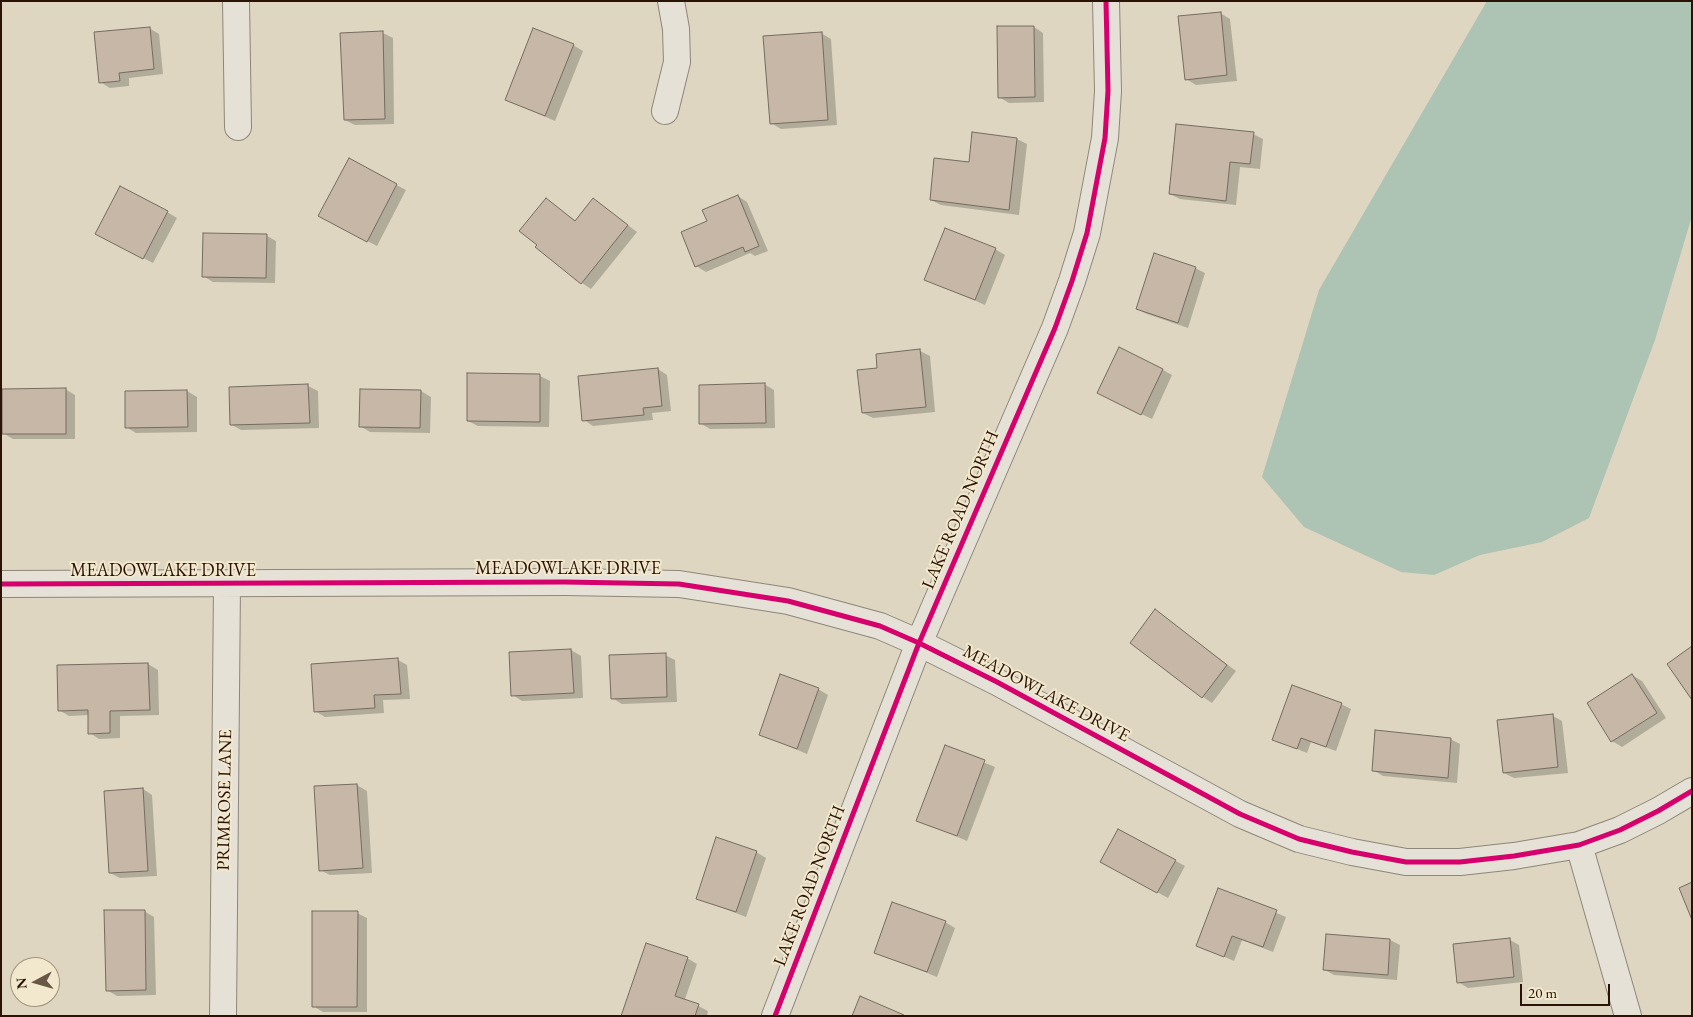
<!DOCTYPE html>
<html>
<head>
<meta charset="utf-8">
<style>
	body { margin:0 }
	#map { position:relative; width:1693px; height:1017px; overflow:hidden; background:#ded6c1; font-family:"EB Garamond",serif }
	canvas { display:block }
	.frame { position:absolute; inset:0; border:2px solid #2a1304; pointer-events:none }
	.north { position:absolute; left:10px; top:957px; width:50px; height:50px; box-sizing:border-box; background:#f2e8ce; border:1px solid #a2937d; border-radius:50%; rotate:264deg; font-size:14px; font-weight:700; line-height:20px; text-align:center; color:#2a1304 }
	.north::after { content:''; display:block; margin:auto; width:18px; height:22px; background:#695746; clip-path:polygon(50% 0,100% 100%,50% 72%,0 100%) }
	.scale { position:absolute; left:1520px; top:984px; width:90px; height:22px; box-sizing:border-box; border:2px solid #2a1304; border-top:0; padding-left:6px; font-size:15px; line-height:18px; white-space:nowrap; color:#2a1304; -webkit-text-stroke:4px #f2e8ce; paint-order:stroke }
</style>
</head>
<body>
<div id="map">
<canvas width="1693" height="1017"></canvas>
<div class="frame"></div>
<div class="north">N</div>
<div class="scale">20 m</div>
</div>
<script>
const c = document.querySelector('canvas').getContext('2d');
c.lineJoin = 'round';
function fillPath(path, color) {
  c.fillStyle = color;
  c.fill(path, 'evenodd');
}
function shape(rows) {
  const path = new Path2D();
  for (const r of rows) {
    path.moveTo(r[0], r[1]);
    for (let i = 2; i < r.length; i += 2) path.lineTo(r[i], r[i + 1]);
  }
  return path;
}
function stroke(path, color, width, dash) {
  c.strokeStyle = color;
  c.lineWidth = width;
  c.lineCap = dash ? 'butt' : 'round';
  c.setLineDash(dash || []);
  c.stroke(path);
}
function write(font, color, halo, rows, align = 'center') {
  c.font = font + ' "EB Garamond",serif';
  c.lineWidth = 4;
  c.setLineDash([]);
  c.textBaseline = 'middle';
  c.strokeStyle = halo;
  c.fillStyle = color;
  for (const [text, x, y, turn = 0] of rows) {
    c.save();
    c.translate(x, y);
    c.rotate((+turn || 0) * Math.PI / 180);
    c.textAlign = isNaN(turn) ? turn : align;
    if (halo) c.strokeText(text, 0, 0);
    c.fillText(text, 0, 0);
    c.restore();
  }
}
const water = shape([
	[1487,1,1692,1,1692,216,1655,340,1589,518,1542,542,1480,555,1434,575,1401,572,1304,527,1262,477,1319,290]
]);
const shadow = shape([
	[1220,13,1230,19,1237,81,1196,85,1186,79],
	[1034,27,1043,33,1044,102,1009,103,999,97],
	[149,28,159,34,163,74,129,78,129,86,110,88,100,82],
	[383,33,393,38,394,124,355,125,345,120,341,34],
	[821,33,831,39,837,125,781,129,771,123],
	[573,45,583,51,555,121,507,100],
	[973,134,1017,139,1027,144,1019,215,941,205,931,200,970,163],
	[1253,134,1263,139,1260,169,1240,167,1236,205,1180,199,1170,194],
	[349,160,406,190,377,246,329,221],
	[738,196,747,202,768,251,755,256,750,253,706,272,696,266,708,222],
	[593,199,637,232,591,289,582,283,538,245,547,200,576,221],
	[167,212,177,218,153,263,107,239],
	[267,236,276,241,275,283,213,282,203,276],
	[995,249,1005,255,985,305,926,279],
	[1195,268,1205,273,1188,328,1147,314,1137,309],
	[920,351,930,356,935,412,873,418,863,413],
	[658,369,667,375,671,411,652,413,653,420,593,426,584,420],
	[1163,370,1172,375,1152,419,1109,399],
	[540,376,550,381,549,427,478,426,468,421],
	[764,384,774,390,775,428,710,429,700,423],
	[308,386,318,391,319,428,241,430,232,425,230,388],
	[65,389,75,395,75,439,13,439,3,433],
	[187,391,197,397,197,432,136,433,126,427,126,392],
	[421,391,431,397,430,433,370,432,360,426],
	[1156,611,1236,671,1212,703,1203,697],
	[571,650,581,656,583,698,522,701,513,695,510,653],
	[665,655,675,660,677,702,622,704,612,698],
	[398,660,407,665,410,699,383,700,384,713,325,717,315,711],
	[148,664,158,670,159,715,120,716,120,738,99,739,90,733,89,715,69,716,59,710,58,666],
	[1632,675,1642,681,1666,718,1622,747,1612,741],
	[818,689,828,695,807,754,760,734],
	[1341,704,1351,709,1336,751,1311,742,1307,753,1274,740],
	[1553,716,1562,721,1568,773,1514,778,1504,773],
	[1450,739,1460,744,1457,783,1383,776,1373,770],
	[946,747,995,767,967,841,918,820],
	[357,785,367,791,372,873,330,875,320,870,315,787],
	[143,789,152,795,157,876,120,878,110,873],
	[1119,830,1185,866,1168,898,1102,862],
	[756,852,766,858,746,917,697,898],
	[1219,889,1286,917,1273,952,1242,940,1234,961,1197,945],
	[144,911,154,917,156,995,117,996,107,990],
	[357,913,367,918,367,1012,323,1012,313,1006],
	[945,922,955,928,937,977,876,952],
	[1390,940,1400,945,1397,980,1334,975,1325,970],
	[1510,940,1519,945,1523,982,1468,988,1458,982],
	[687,958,697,964,685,999,708,1011,707,1016,622,1016]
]);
const building = shape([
	[1221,12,1227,75,1185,80,1178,16,1221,12],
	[997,26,1034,26,1035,97,998,98,997,26],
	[150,27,154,69,119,73,120,81,99,83,94,32,150,27],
	[533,28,574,44,545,116,505,100,533,28],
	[383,31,385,119,344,120,340,33,383,31],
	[822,32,828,120,770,124,763,36,822,32],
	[1176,124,1254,132,1250,164,1230,162,1226,201,1169,194,1176,124],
	[972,132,1017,138,1009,210,930,200,934,158,969,162,972,132],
	[349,158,397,184,367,242,318,216,349,158],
	[120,186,168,211,143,259,95,234,120,186],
	[738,195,759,246,745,252,743,247,695,267,681,232,707,221,702,210,738,195],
	[546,198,575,221,593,198,628,225,581,284,535,247,537,245,519,231,546,198],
	[945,228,996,248,975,300,924,280,945,228],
	[203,233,267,234,266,278,202,277,203,233],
	[1154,253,1196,267,1178,323,1136,309,1154,253],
	[1119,347,1163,369,1141,415,1097,393,1119,347],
	[920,349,926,407,862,413,857,370,877,368,876,354,920,349],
	[658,368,662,406,643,408,644,415,582,421,578,376,658,368],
	[467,373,540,374,540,422,467,421,467,373],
	[765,383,766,423,699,424,699,385,765,383],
	[308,384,310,423,230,425,229,387,308,384],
	[66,388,66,434,2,434,2,389,66,388],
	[360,389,421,390,420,428,359,427,360,389],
	[187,390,188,427,125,428,125,391,187,390],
	[1155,609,1227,665,1202,698,1130,643,1155,609],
	[1692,646,1692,700,1667,664,1692,646],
	[571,649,574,693,511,696,509,652,571,649],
	[666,653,667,697,611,699,609,655,666,653],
	[398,658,401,694,374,695,375,708,314,712,311,664,398,658],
	[148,663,150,710,110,711,110,733,88,734,88,710,58,711,57,665,148,663],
	[780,674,819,688,797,749,759,735,780,674],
	[1632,674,1657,713,1611,742,1587,703,1632,674],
	[1292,685,1342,703,1326,747,1301,738,1297,749,1272,740,1292,685],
	[1553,714,1558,767,1503,773,1497,720,1553,714],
	[1375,730,1451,738,1448,778,1372,771,1375,730],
	[945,745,985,760,957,836,916,821,945,745],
	[357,784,363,868,319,871,314,786,357,784],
	[143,788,148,871,109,873,104,791,143,788],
	[1118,829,1176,860,1157,893,1100,862,1118,829],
	[716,837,757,851,736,912,696,899,716,837],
	[1692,882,1692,920,1679,888,1692,882],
	[1218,888,1277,910,1263,947,1232,936,1224,957,1196,946,1218,888],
	[892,902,946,921,927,972,874,953,892,902],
	[104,910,145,910,146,990,106,991,104,910],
	[312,911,358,911,357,1007,312,1007,312,911],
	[1326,934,1390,939,1388,975,1323,970,1326,934],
	[1510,938,1514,977,1457,983,1453,944,1510,938],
	[646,943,688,957,675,996,699,1004,695,1016,621,1016,646,943],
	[860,996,904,1015,903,1016,852,1016,860,996]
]);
const minor = shape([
	[236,1,238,127],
	[665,111,677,62,676,29,671,1],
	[1,584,565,582,679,584,788,601,880,626,919,643,997,682,1240,814,1299,839,1352,852,1406,862,1460,862,1514,856,1579,845,1620,830,1658,811,1692,791],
	[1579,845,1628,1016],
	[223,1016,227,585],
	[775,1016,919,643,1055,328,1072,281,1087,233,1105,138,1108,91,1106,1]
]);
const cycleway = shape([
	[1,584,565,582,679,584,788,601,880,626,919,643,997,682,1240,814,1299,839,1352,852,1406,862,1460,862,1514,856,1579,845,1620,830,1658,811,1692,791],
	[775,1016,919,643,1055,328,1072,281,1087,233,1105,138,1108,91,1106,1]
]);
const streetNames = [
	["LAKE ROAD NORTH",961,510,-67],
	["MEADOWLAKE DRIVE",568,569],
	["MEADOWLAKE DRIVE",163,571],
	["MEADOWLAKE DRIVE",1046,694,28],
	["PRIMROSE LANE",225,800,-89],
	["LAKE ROAD NORTH",810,886,-69]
];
fillPath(water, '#adc3b3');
fillPath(shadow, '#0003');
fillPath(building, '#c6b7a6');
stroke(building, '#746c60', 1);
stroke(minor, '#8e8679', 28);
stroke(minor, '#e5e1d6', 26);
stroke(cycleway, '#d6006c', 5);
write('18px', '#2a1304', '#f2e8ce', streetNames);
</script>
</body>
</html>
